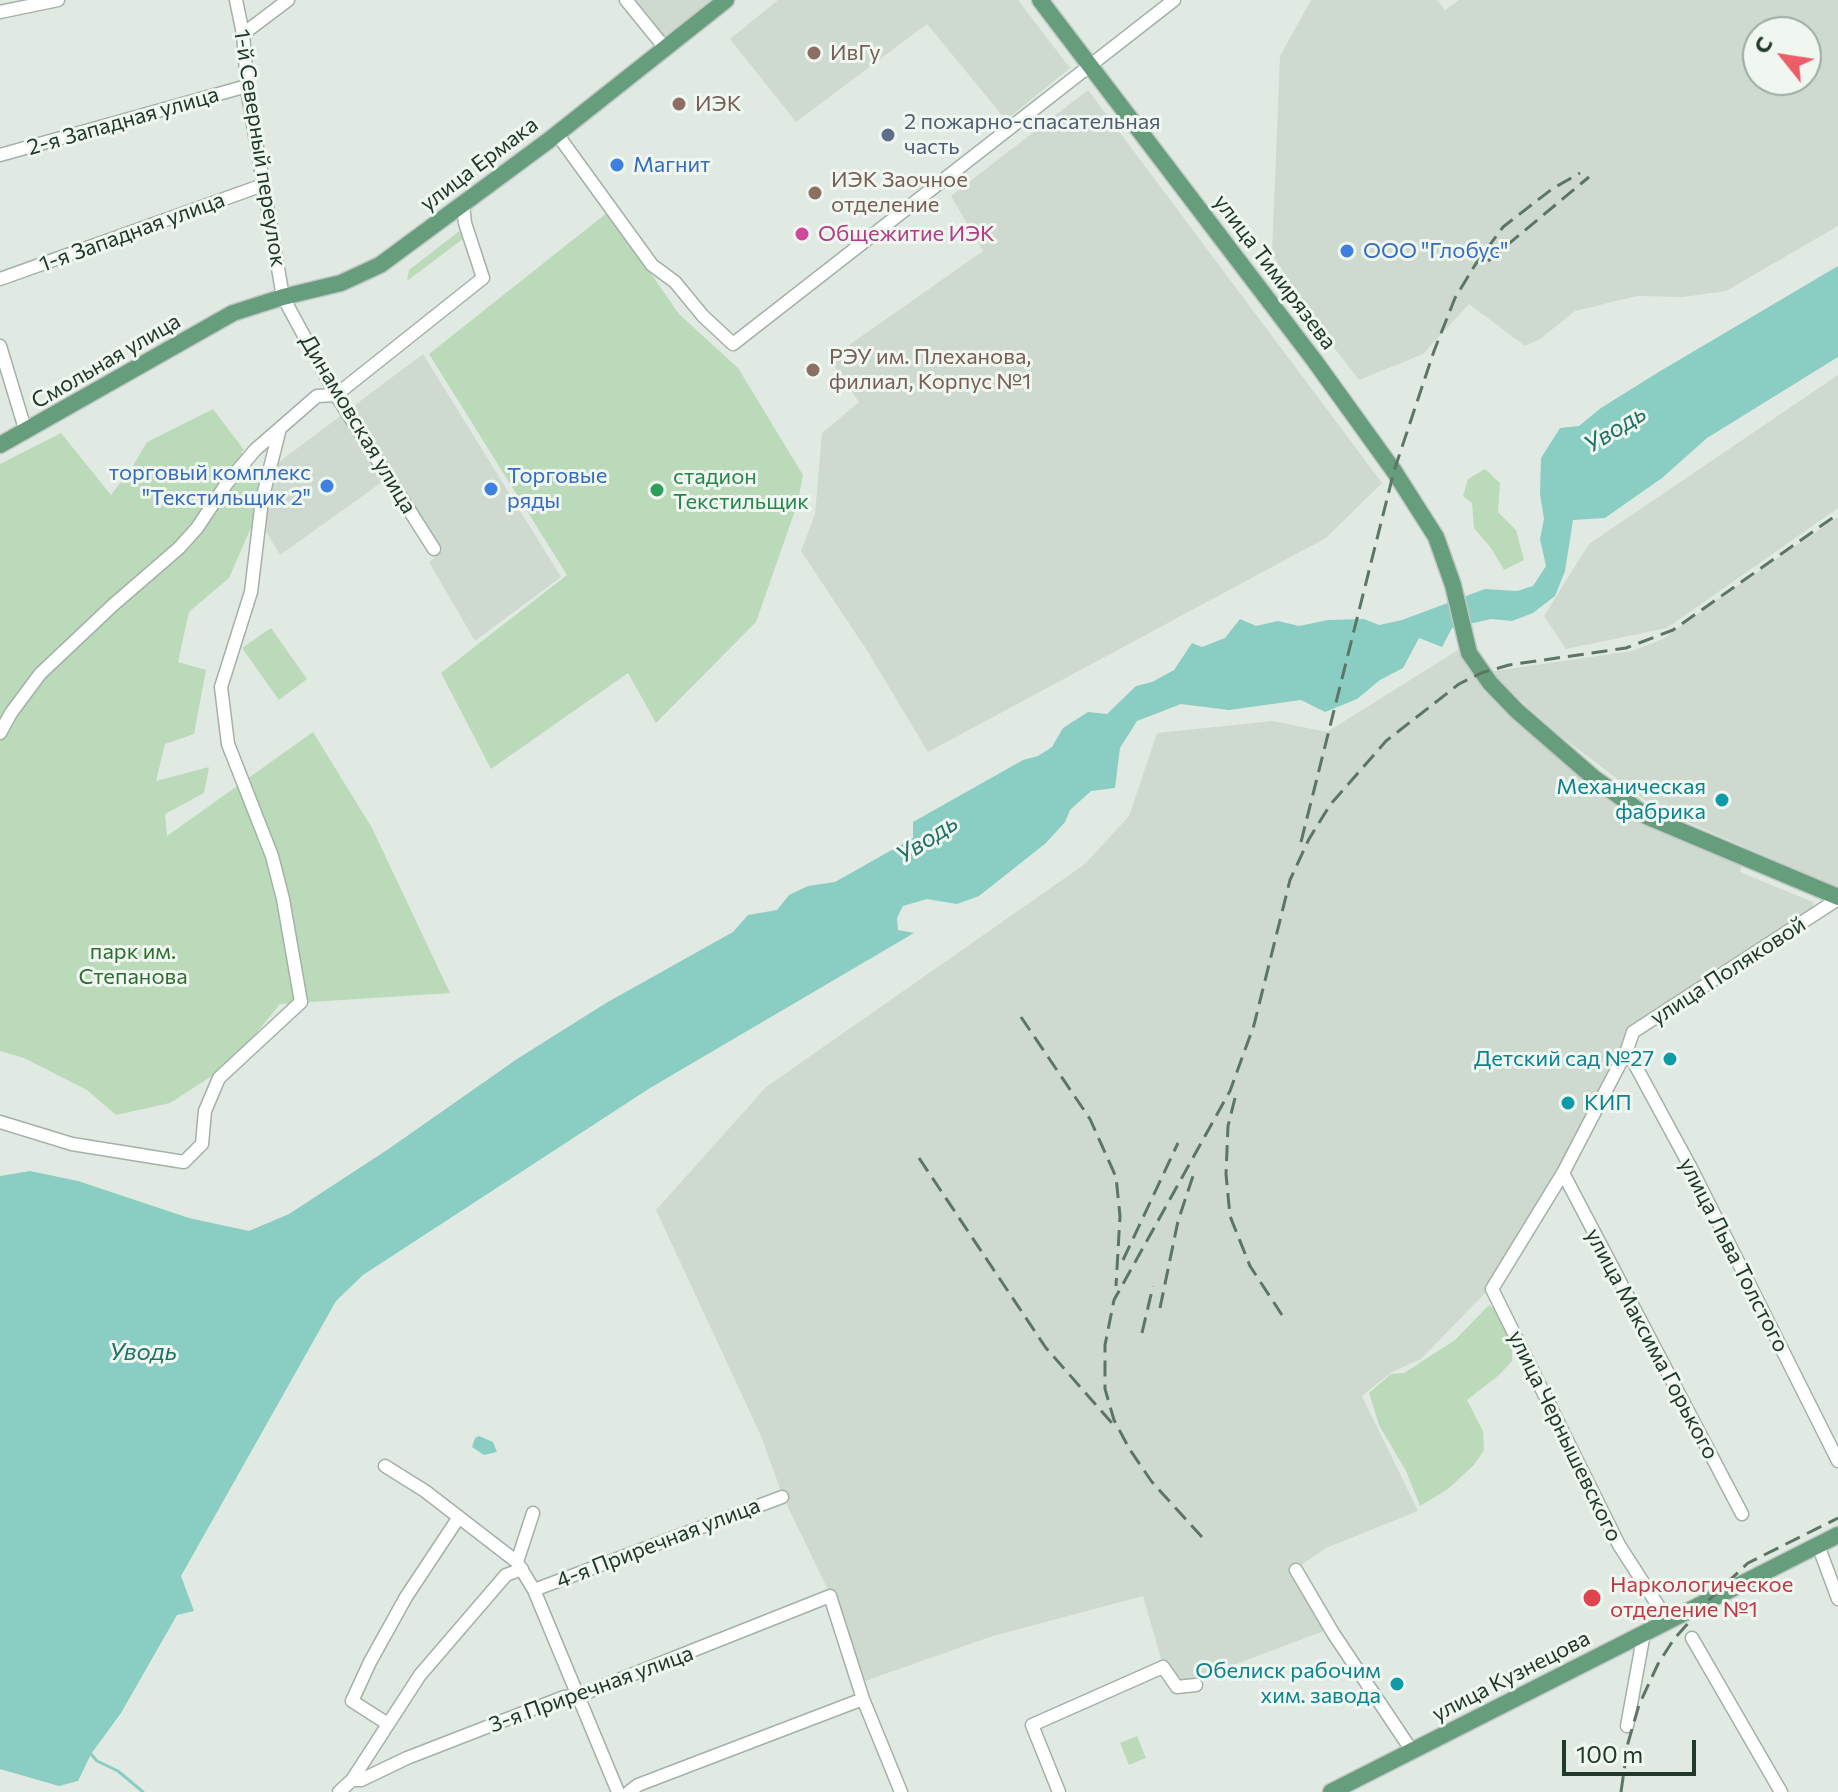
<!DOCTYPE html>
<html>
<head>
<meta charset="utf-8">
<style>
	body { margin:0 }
	#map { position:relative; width:1838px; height:1792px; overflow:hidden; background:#e0eae2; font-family:Commissioner,sans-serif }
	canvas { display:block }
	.north { position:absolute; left:1742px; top:16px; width:80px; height:80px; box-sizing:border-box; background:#f0f7f1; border:2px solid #9daba2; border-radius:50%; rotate:300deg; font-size:22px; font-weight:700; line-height:32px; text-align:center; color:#21392b }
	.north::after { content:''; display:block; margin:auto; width:28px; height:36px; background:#eb5d67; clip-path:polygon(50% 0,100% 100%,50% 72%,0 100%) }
	.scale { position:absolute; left:1562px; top:1740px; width:134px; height:36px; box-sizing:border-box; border:4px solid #21392b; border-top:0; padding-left:10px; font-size:24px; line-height:28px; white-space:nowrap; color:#21392b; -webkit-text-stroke:6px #f0f7f1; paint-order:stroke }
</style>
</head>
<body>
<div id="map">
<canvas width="1838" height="1792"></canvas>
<div class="north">С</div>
<div class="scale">100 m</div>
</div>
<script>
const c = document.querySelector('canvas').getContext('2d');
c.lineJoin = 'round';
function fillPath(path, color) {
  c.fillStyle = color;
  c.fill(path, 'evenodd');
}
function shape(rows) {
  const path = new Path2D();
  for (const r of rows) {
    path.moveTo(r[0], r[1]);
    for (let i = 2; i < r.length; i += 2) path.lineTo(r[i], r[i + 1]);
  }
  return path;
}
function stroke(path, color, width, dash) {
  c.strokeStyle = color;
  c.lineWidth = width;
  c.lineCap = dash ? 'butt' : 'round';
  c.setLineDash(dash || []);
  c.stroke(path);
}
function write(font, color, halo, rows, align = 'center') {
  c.font = font + ' Commissioner,sans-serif';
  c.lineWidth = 6;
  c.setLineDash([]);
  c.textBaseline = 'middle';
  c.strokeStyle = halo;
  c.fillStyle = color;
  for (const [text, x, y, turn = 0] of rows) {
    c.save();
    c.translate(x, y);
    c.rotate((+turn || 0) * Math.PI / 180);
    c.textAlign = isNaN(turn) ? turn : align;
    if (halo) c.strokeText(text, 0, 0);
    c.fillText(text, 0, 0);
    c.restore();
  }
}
const built = shape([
	[634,0,712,0,664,38],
	[778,0,1018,0,1070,68,1006,120,927,24,796,122,730,39],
	[1311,0,1437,0,1445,10,1459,0,1838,0,1838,226,1726,291,1683,297,1637,296,1575,311,1540,339,1525,346,1469,304,1423,354,1359,380,1325,336,1272,254,1280,56],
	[1758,32,1806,32,1806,80,1758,80],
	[1088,90,1382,483,1326,538,928,752,868,652,801,551,815,514,822,433,859,402,829,359,983,251,951,196],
	[423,354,561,577,475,641,429,562,443,550,392,475,280,555,260,521,271,468],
	[1838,375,1838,508,1667,628,1566,649,1544,616,1589,544],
	[1838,517,1838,888,1654,807,1557,733,1488,672,1632,651,1663,639,1724,595],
	[1461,648,1621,802,1743,860,1740,872,1813,902,1813,913,1631,1031,1562,1172,1491,1287,1421,1359,1392,1372,1362,1396,1418,1511,1326,1548,1294,1570,1329,1629,1202,1677,1196,1684,1177,1686,1163,1666,1143,1596,993,1636,859,1683,831,1596,783,1497,761,1436,656,1210,766,1087,1085,864,1129,816,1157,733,1273,721,1327,732]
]);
const green = shape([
	[608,212,679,314,738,368,803,475,797,505,756,622,656,723,628,673,491,769,441,673,567,575,429,354],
	[462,229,468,235,407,281,409,270],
	[213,409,244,450,241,452,248,464,266,475,253,523,229,578,189,612,178,662,206,670,194,734,165,744,156,781,209,767,204,793,165,814,167,836,313,732,372,828,450,993,280,1004,232,1063,170,1103,116,1115,87,1090,24,1058,0,1051,0,464,61,433,111,495,131,469,147,442],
	[1485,469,1500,483,1498,512,1516,530,1524,560,1504,570,1491,548,1474,528,1472,503,1463,496,1468,479],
	[271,628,307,679,279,700,242,648],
	[1489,1305,1500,1313,1512,1346,1512,1361,1499,1375,1467,1400,1483,1431,1484,1450,1474,1465,1448,1489,1420,1506,1406,1471,1379,1425,1369,1393,1391,1374,1404,1373,1455,1340],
	[1137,1736,1146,1758,1129,1765,1120,1743]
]);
const water = shape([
	[1838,266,1838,357,1707,438,1662,478,1605,518,1573,520,1565,571,1555,596,1533,613,1512,621,1491,619,1452,628,1442,647,1419,638,1403,668,1380,680,1357,699,1325,712,1301,700,1229,710,1181,704,1137,721,1120,748,1115,788,1091,791,1070,810,1065,822,1046,843,979,896,957,904,927,899,903,906,897,918,898,930,914,933,650,1088,363,1275,336,1301,181,1576,194,1611,177,1615,121,1713,91,1754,78,1781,59,1786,0,1769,0,1176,30,1171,78,1181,189,1218,249,1231,289,1214,387,1150,517,1059,606,1003,733,932,748,915,777,910,789,895,808,886,835,882,913,838,913,822,1023,760,1038,756,1052,747,1063,728,1088,712,1107,714,1136,686,1152,682,1174,670,1192,643,1202,647,1225,638,1240,619,1256,626,1278,621,1299,626,1328,620,1364,619,1379,625,1402,620,1485,589,1517,591,1533,586,1546,566,1540,539,1544,519,1540,494,1541,458,1560,428,1579,426,1601,408,1657,373],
	[479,1436,493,1442,497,1452,484,1455,472,1447,475,1438]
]);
const stream = shape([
	[91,1754,97,1761,118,1771,143,1792]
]);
const minor = shape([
	[236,0,243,34,248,95,283,297,336,395,434,549],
	[626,0,665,48],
	[0,12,58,0],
	[243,34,288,0],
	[557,134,652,265,675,282,703,316,733,344,1174,0],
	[0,155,247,86],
	[0,279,263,185],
	[0,346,26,432],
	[0,733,11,713,40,674,113,605,179,548,197,528,227,483,255,450,317,396,336,395,483,278,465,223,463,205],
	[1627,1050,1691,1168,1838,1461],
	[0,1122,72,1144,184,1162,202,1144,205,1111,219,1078,301,1002,283,899,272,856,228,744,221,687,251,592,262,500,279,432],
	[1563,1173,1742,1514],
	[385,1466,425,1491,517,1562,534,1590,618,1792],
	[1818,1545,1838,1599],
	[517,1562,533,1513],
	[1296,1570,1333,1633,1412,1751],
	[534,1590,782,1497],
	[1668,1621,1619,1545,1492,1289,1563,1173,1627,1050,1633,1032,1838,899],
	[1692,1638,1781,1792],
	[388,1724,352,1701,370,1662,406,1597,459,1517],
	[1627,1726,1644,1633],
	[352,1780,361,1780,407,1758,564,1697,578,1696,830,1596,863,1699,901,1792],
	[339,1792,352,1780,420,1675,506,1575,522,1569],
	[629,1792,638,1785,863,1699],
	[1059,1792,1032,1725,1163,1667,1177,1687,1196,1685]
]);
const major = shape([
	[1040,0,1314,360,1394,471,1436,537,1453,585,1469,653,1490,683,1517,711,1594,778,1648,817,1838,897],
	[0,445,233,313,283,297,341,283,380,265,548,141,726,0],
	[1331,1792,1838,1535]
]);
const rail = shape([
	[1488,261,1589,177],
	[1301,842,1394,471,1434,351,1455,298,1475,265,1503,227,1552,189,1580,173],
	[1021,1017,1090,1119,1116,1177,1120,1216,1116,1286],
	[1235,1098,1228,1126,1226,1174,1230,1216,1250,1266,1282,1315],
	[919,1158,1046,1348,1112,1423],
	[1123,1260,1178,1143],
	[1160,1308,1178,1221,1193,1176],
	[1142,1333,1153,1286],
	[1202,1537,1152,1482,1130,1450,1114,1420,1105,1389,1105,1345,1114,1300,1230,1091,1254,1025,1290,880,1309,839,1330,805,1386,741,1459,684,1481,673,1509,665,1626,648,1673,630,1838,514],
	[1621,1792,1628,1743,1639,1705,1658,1664,1674,1639,1709,1600,1748,1563,1838,1518]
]);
const markers = [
	[814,53,8,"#8d6e63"],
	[679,104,8,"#8d6e63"],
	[888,135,8,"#5c6f8a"],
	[617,165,8,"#3f7fe0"],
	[815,193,8,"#8d6e63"],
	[802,234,8,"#d1479c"],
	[1347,251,8,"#3f7fe0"],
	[813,370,8,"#8d6e63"],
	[327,486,8,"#3f7fe0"],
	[491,489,8,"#3f7fe0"],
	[657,490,8,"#2e9e5b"],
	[1722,800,8,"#0f9aa8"],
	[1670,1059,8,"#0f9aa8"],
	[1568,1103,8,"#0f9aa8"],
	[1592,1598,10,"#e0444e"],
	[1397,1684,8,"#0f9aa8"]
];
const educationNames = [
	["ИвГу",830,53],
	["ИЭК",695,104],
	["ИЭК Заочное",831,180],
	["отделение",831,205],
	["РЭУ им. Плеханова,",829,357],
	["филиал, Корпус №1",829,382]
];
const streetNames = [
	["2-я Западная улица",123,121,-16],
	["1-й Северный переулок",260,148,81],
	["улица Ермака",479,164,-37],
	["1-я Западная улица",132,232,-20],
	["улица Тимирязева",1275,272,53],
	["Смольная улица",106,361,-30],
	["Динамовская улица",358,424,59],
	["улица Поляковой",1728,971,-33],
	["улица Льва Толстого",1734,1255,63],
	["улица Максима Горького",1652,1344,62],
	["улица Чернышевского",1565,1436,64],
	["4-я Приречная улица",658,1543,-21],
	["улица Кузнецова",1511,1676,-27],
	["3-я Приречная улица",591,1689,-20]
];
const serviceNames = [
	["2 пожарно-спасательная",904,122],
	["часть",904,147]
];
const shopNames = [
	["Магнит",633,165],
	["ООО \"Глобус\"",1363,251],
	["торговый комплекс",311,473,"right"],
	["\"Текстильщик 2\"",311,498,"right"],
	["Торговые",507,476],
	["ряды",507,501]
];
const hotelNames = [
	["Общежитие ИЭК",818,234]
];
const leisureNames = [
	["стадион",673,477],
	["Текстильщик",673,502]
];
const cultureNames = [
	["Механическая",1706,787],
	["фабрика",1706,812],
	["Детский сад №27",1654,1059],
	["КИП",1584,1103,"left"],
	["Обелиск рабочим",1381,1671],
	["хим. завода",1381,1696]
];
const parkNames = [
	["парк им.",133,952],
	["Степанова",133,977]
];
const healthNames = [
	["Наркологическое",1610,1585],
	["отделение №1",1610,1610]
];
const waterNames = [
	["Уводь",1615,429,-32],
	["Уводь",927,839,-33],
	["Уводь",143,1352]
];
fillPath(built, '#cedad0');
fillPath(green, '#bbdab9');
fillPath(water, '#8acdc2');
stroke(stream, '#8acdc2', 3);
stroke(minor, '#a3b1a7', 15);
stroke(major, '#c1c8c4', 19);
stroke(minor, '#fff', 12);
stroke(major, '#669d7d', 16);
stroke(rail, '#5c7566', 3, [16, 8]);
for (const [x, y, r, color] of markers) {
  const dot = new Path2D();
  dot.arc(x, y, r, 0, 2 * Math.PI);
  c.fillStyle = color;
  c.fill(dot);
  stroke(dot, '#f0f7f1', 3);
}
write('22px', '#785e54', '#f0f7f1', educationNames, 'left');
write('22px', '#21392b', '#f0f7f1', streetNames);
write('22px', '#4e5e75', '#f0f7f1', serviceNames, 'left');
write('22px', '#366cbe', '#f0f7f1', shopNames, 'left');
write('22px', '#b23c85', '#f0f7f1', hotelNames, 'left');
write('22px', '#27864d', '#f0f7f1', leisureNames, 'left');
write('22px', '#0d838f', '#f0f7f1', cultureNames, 'right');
write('22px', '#2e6e32', '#f0f7f1', parkNames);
write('22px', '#be3a42', '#f0f7f1', healthNames, 'left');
write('italic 24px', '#1f7265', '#f0f7f1', waterNames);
</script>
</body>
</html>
